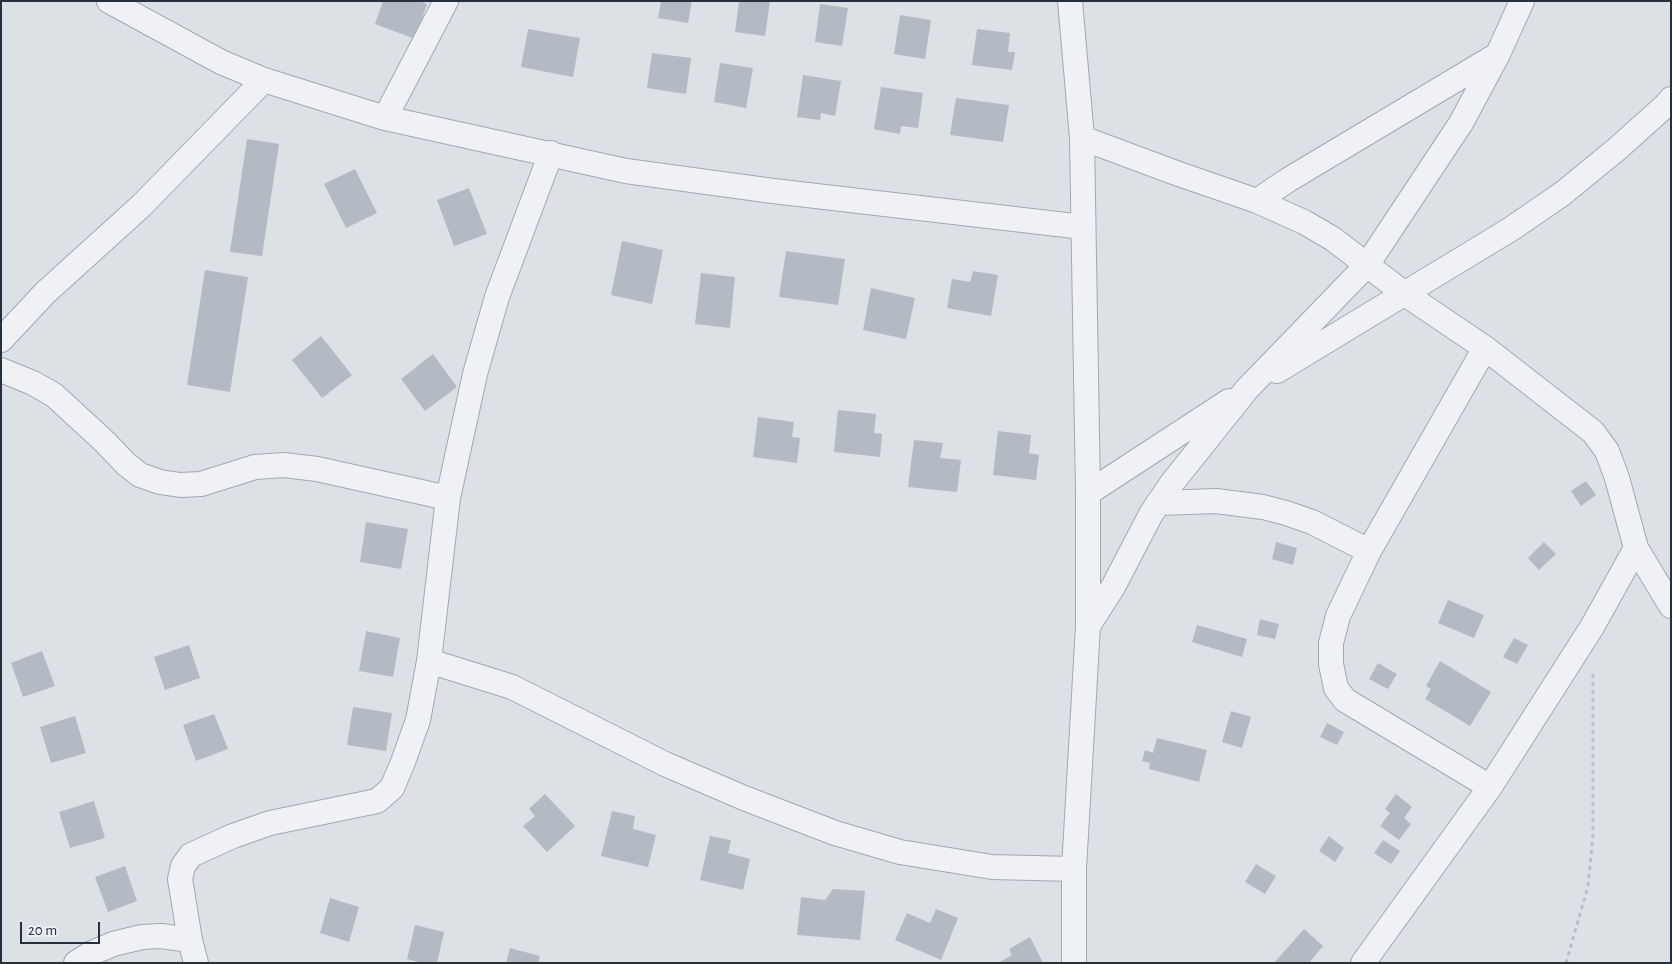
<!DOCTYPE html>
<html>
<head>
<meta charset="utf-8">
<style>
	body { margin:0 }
	#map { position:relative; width:1672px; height:964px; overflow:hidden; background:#dce1e6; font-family:"Alegreya Sans",sans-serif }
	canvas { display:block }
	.frame { position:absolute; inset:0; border:2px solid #262f3d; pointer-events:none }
	.scale { position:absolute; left:20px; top:922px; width:80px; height:22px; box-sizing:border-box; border:2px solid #262f3d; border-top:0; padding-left:6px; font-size:15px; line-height:18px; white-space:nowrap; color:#262f3d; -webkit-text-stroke:4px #ecf0f4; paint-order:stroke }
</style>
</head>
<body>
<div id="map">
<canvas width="1672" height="964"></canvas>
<div class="frame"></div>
<div class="scale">20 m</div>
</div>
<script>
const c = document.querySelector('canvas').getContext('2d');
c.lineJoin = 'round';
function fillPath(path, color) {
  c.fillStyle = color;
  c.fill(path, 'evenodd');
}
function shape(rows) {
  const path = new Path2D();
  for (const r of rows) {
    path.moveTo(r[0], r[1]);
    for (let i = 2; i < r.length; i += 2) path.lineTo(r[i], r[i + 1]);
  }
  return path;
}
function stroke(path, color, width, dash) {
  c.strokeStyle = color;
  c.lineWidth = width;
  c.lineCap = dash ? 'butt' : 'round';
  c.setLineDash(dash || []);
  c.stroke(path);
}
const building = shape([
	[383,1,420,1,427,4,415,39,375,24],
	[661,1,692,1,688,23,658,18],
	[739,1,770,1,765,36,735,32],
	[820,4,848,8,842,46,815,42],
	[900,15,931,20,925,59,894,54],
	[528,29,580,38,573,77,521,67],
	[977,29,1010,33,1008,52,1015,52,1012,70,972,65],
	[652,53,691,58,686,94,647,88],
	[720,63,753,68,746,108,714,102],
	[803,75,841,81,835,116,821,113,820,120,797,117],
	[881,87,923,93,918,128,901,126,900,134,874,129],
	[956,98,1009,105,1003,142,950,135],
	[247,139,279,144,262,256,230,252],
	[355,169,377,213,346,228,324,184],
	[469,188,487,234,454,246,437,200],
	[622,241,663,250,652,304,611,295],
	[786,251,845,259,838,305,779,297],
	[205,270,248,277,230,392,187,385],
	[973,271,998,275,991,316,947,308,952,279,970,282],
	[701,273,735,277,730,328,695,324],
	[871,288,915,298,906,339,863,330],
	[321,336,352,375,322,398,292,360],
	[433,354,457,387,425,411,401,379],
	[838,410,876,414,874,433,882,434,880,457,834,452],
	[758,417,794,422,792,437,800,438,797,463,753,457],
	[998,431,1031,435,1029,453,1039,455,1036,480,993,475],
	[914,440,943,443,940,458,961,460,957,492,908,487],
	[1586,481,1596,495,1581,506,1571,491],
	[366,522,408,529,401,569,360,562],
	[1276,542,1297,548,1293,565,1272,559],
	[1544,542,1556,554,1539,570,1528,558],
	[1448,600,1484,615,1474,638,1438,623],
	[1260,619,1279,624,1275,639,1257,635],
	[1197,625,1247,639,1242,657,1192,642],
	[366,631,400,638,393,677,359,671],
	[1514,638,1528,645,1517,664,1503,657],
	[189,645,200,678,165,690,154,657],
	[42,651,55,686,23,697,11,663],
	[1440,661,1491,692,1470,726,1425,699,1431,689,1426,686],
	[1378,663,1397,674,1388,689,1369,679],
	[353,707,392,713,386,751,347,745],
	[1231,711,1251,717,1242,748,1222,742],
	[214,714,228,749,196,761,183,725],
	[75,716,86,753,51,763,40,727],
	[1327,723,1344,732,1337,745,1320,737],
	[1157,738,1207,750,1199,782,1149,769,1150,763,1142,761,1145,750,1153,753],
	[545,794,575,826,547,852,523,826,535,816,529,809],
	[1396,794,1412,807,1404,818,1411,824,1399,840,1380,826,1390,813,1385,809],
	[94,801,105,838,70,848,59,812],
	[612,811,635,816,633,829,656,835,648,867,601,856],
	[710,836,731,840,728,853,750,859,743,890,700,880],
	[1329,836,1344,848,1335,862,1319,851],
	[1383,840,1400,851,1391,864,1374,853],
	[1256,864,1276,876,1265,894,1245,882],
	[125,866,137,901,108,912,95,877],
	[833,889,865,891,860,940,797,935,801,897,825,900],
	[330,898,359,907,349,942,320,933],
	[936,909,958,918,941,960,895,940,907,913,930,923],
	[415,925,444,932,437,963,422,963,407,959],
	[1304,929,1323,946,1309,963,1274,963],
	[1030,937,1043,963,998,963,1012,955,1009,949],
	[510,948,540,956,538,963,506,963]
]);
const path = shape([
	[1566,963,1588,886,1593,835,1593,674]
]);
const street = shape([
	[109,1,221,62,264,80,385,118,626,171,773,191,1083,227],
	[1070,1,1082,138,1088,493,1088,626,1074,869,1074,963],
	[385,118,446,1],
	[1082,138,1176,173,1257,201,1304,222,1333,239,1405,294,1485,348,1593,432,1607,451,1617,478,1636,548,1671,606],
	[1257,201,1288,180,1497,55],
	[1,340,45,293,141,206,264,80],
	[1485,348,1369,551,1338,616,1331,643,1331,664,1336,688,1345,700,1490,787],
	[1,370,33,383,54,395,105,442,126,464,140,475,160,482,180,485,201,484,255,467,284,465,317,469,448,498],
	[1277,371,1511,229,1562,194,1617,149,1665,106,1671,99],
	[1088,493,1229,401],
	[1158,503,1216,501,1263,507,1286,513,1312,522,1369,551],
	[1088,626,1113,587,1151,514,1172,483,1247,389,1367,265,1461,123,1498,54,1522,1],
	[429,661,512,687,665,764,744,798,835,833,900,852,992,867,1074,869],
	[76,963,90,954,113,944,142,937,161,936,190,940],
	[196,963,190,940,180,879,183,866,191,855,233,836,270,823,377,801,392,788,403,762,418,720,429,661,448,498,475,374,497,297,551,153],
	[1363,963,1490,787,1592,627,1636,548]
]);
fillPath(building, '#b4bac3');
stroke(street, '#a2a8b0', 26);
stroke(path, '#bbbfc5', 3, [4, 4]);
stroke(street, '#eff1f5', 24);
</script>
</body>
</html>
